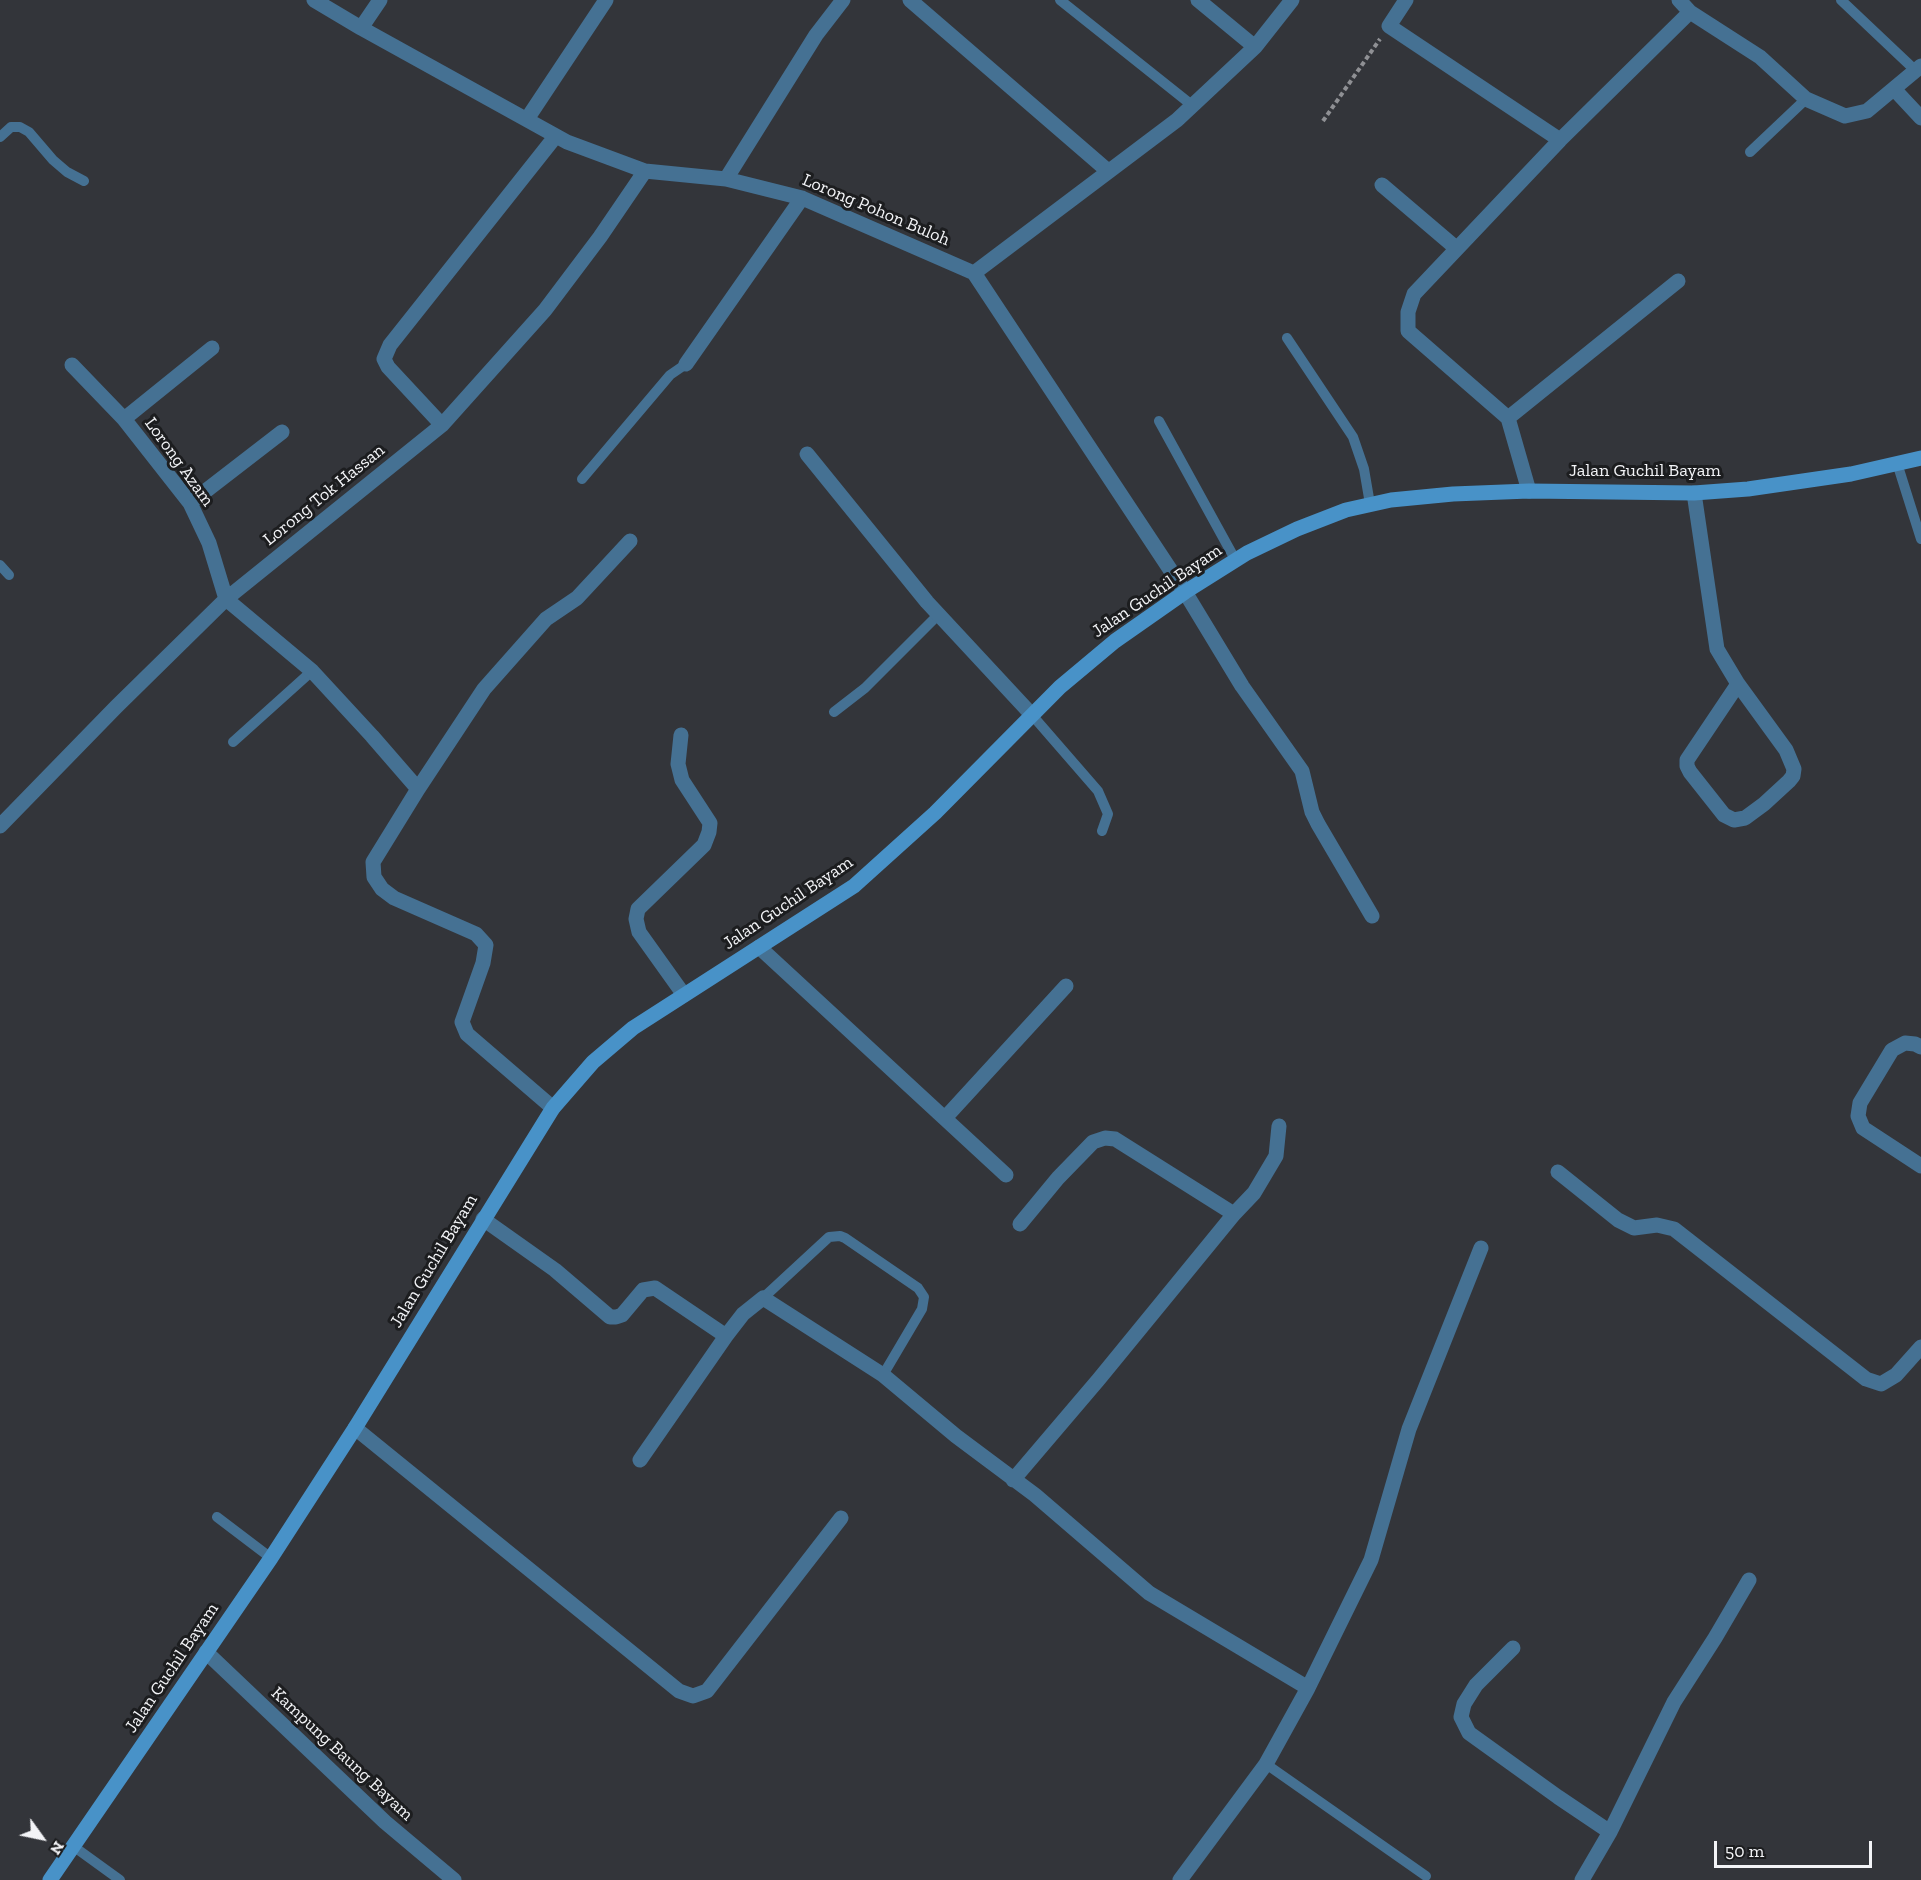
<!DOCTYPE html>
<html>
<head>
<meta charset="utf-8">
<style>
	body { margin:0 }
	#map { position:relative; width:1921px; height:1880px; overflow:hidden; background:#33353a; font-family:"Zilla Slab",serif }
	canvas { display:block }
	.north { position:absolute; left:12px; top:1808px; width:60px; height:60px; -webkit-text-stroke:4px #1c1d1f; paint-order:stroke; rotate:123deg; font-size:16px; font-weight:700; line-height:24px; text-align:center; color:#f3f4f7 }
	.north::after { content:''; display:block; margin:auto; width:21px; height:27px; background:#f3f4f7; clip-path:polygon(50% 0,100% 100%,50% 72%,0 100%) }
	.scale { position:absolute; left:1714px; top:1841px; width:158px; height:27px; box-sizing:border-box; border:3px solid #f3f4f7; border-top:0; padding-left:8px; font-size:18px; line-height:21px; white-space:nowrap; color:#f3f4f7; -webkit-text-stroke:4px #1c1d1f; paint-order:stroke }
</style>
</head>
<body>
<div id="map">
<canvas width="1921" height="1880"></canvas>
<div class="north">N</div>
<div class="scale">50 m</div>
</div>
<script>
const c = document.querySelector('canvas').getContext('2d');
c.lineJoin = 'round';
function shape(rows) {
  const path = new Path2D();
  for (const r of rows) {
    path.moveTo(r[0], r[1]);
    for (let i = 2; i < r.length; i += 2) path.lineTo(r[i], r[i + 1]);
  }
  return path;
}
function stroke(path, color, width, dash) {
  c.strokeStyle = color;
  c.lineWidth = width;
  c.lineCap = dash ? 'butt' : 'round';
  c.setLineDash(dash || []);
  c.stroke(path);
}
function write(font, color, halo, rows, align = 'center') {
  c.font = font + ' "Zilla Slab",serif';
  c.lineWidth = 6;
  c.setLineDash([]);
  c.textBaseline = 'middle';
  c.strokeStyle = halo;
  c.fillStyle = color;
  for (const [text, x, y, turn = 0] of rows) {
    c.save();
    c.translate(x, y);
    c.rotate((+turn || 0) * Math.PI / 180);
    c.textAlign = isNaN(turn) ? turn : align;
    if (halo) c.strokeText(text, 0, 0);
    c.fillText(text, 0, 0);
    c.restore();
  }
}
const path = shape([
	[1323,121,1380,39]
]);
const service = shape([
	[1060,0,1193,106],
	[1841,0,1916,71],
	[0,137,11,127,20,127,29,132,53,160,67,172,84,181],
	[1750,152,1806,99],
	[1287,338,1353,437,1364,469,1370,504],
	[1159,421,1236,561],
	[1897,463,1921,539],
	[582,479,670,375,686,364],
	[0,565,9,575],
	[834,712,865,688,939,614],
	[1032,715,1098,791,1108,814,1102,831],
	[233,742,312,671],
	[763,1298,829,1237,840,1236,845,1238,918,1288,924,1297,922,1309,883,1375],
	[217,1517,271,1558],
	[1266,1764,1426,1876],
	[73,1846,120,1880]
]);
const minor = shape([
	[314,0,361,28,567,142,645,171,726,179,802,198,974,273,1185,592,1242,686,1302,771,1312,812,1318,824,1372,916],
	[910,0,1108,171],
	[1406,0,1389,26,1560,140],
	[1679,0,1690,12,1760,57,1806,99,1845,116,1867,111,1921,66],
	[361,28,380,0],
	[1255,47,1292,0],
	[1894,89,1921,118],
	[527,119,606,0],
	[726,179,816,35,843,0],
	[1382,185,1456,248],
	[974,273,1177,120,1255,47,1198,0],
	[686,364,802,198],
	[72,365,124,419,190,503,209,543,226,599,312,671,372,736,418,789],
	[1508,418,1678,281],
	[124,419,212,348],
	[442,425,388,367,384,359,390,345,555,137],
	[807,454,927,602,1032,715],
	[1529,491,1508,418,1408,331,1408,312,1414,294,1560,140,1690,12],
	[1694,493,1717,649,1738,684,1786,750,1794,769,1793,776,1789,781,1764,804,1745,818,1734,820,1724,815,1690,772,1687,766,1687,760,1738,684],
	[190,503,282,432],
	[681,735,678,764,682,780,710,823,709,832,704,845,638,909,636,919,639,932,684,995],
	[0,826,116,707,226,599,442,425,545,310,600,237,645,171],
	[759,947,1006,1175],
	[1921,1047,1915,1044,1905,1043,1892,1050,1860,1103,1858,1116,1863,1128,1921,1166],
	[553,1108,467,1034,462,1022,483,963,486,945,476,934,394,898,382,889,374,877,373,862,418,789,484,689,546,619,577,598,630,541],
	[945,1118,1066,986],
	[1558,1172,1618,1220,1634,1228,1657,1225,1674,1229,1866,1379,1881,1384,1896,1375,1921,1347],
	[483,1219,555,1270,610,1317,616,1317,622,1315,643,1290,655,1288,726,1336],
	[1020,1224,1058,1178,1093,1142,1105,1138,1115,1139,1234,1214],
	[355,1428,679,1691,693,1696,707,1691,841,1518],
	[640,1460,726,1336,743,1314,763,1298,883,1375,956,1436,1035,1495,1149,1593,1308,1688],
	[1013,1480,1099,1379,1234,1214,1254,1193,1276,1156,1279,1126],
	[1513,1648,1476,1685,1464,1704,1461,1717,1469,1733,1558,1797,1610,1832],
	[206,1652,385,1822,454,1880],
	[1180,1880,1266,1764,1308,1688,1371,1560,1409,1429,1481,1248],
	[1582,1880,1610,1832,1674,1702,1715,1638,1749,1580]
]);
const secondary = shape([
	[50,1880,271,1558,355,1428,553,1108,593,1062,633,1028,854,886,935,813,1060,687,1115,641,1185,592,1247,553,1297,529,1346,510,1391,500,1453,494,1529,491,1694,493,1748,489,1851,474,1921,458]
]);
const streetNames = [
	["Lorong Pohon Buloh",876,210,23],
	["Lorong Azam",179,462,54],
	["Jalan Guchil Bayam",1645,471],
	["Lorong Tok Hassan",324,495,-39],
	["Jalan Guchil Bayam",1157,591,-34],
	["Jalan Guchil Bayam",788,903,-34],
	["Jalan Guchil Bayam",434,1261,-59],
	["Jalan Guchil Bayam",172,1668,-56],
	["Kampung Baung Bayam",342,1754,43]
];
stroke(path, '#8f9094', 4, [4.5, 3]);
stroke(service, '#457193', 10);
stroke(minor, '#457193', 15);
stroke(secondary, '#4892c8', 15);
write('18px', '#f3f4f7', '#1c1d1f', streetNames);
</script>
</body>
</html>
